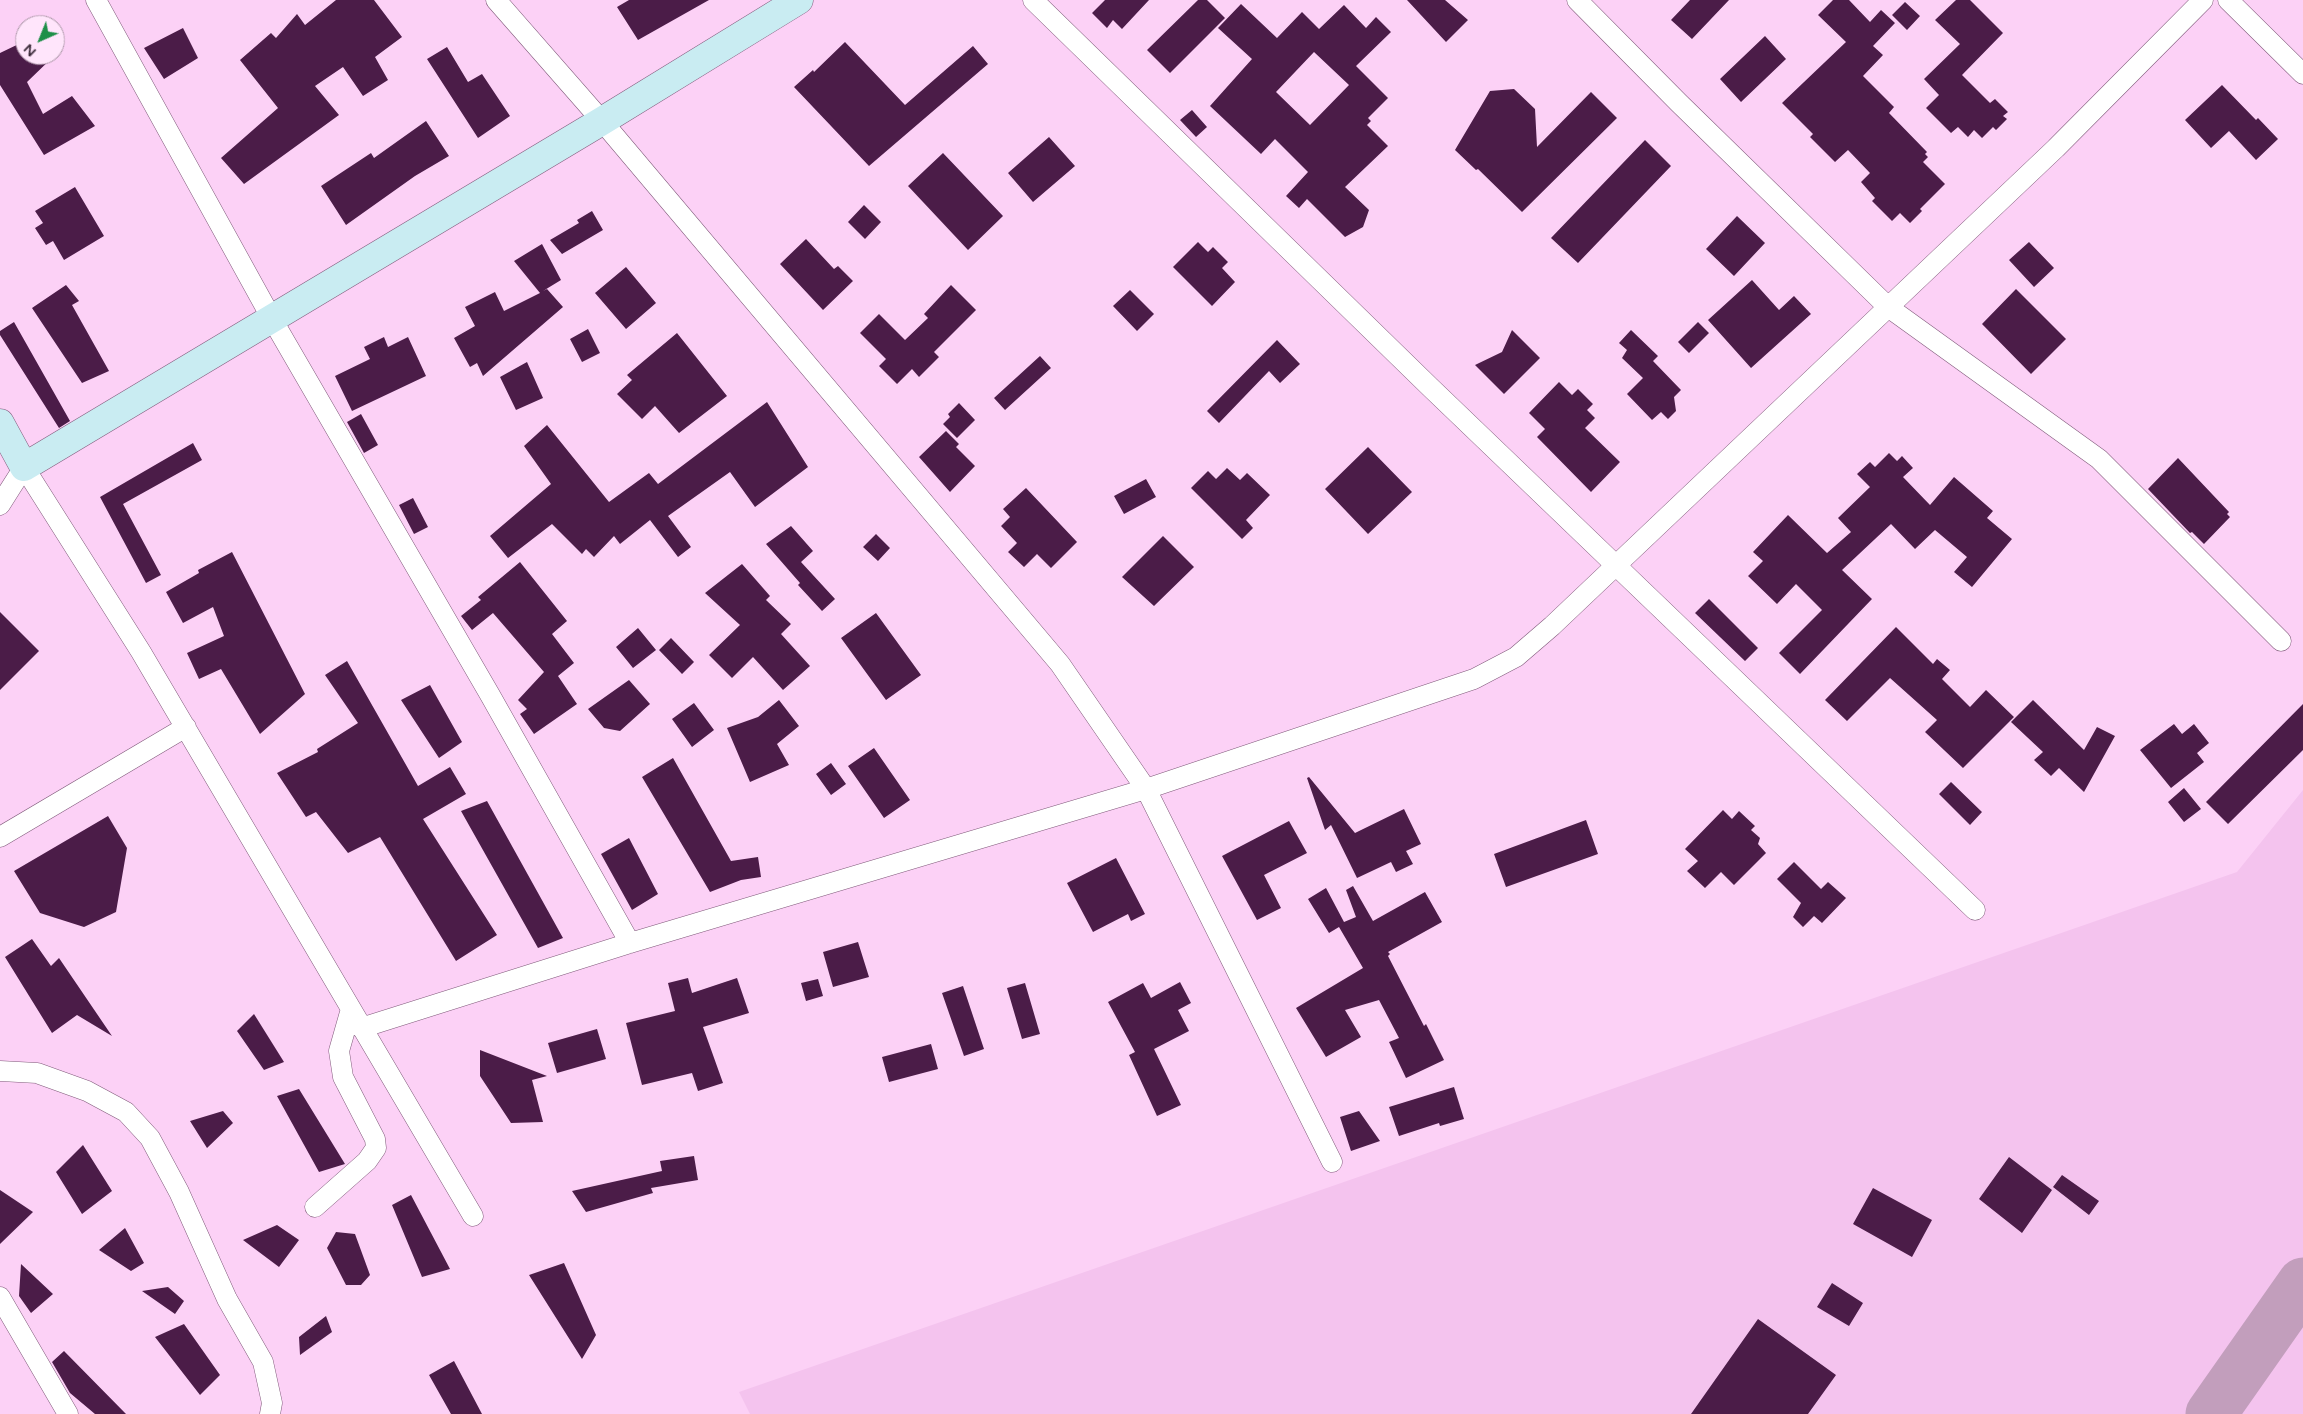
<!DOCTYPE html>
<html>
<head>
<meta charset="utf-8">
<style>
	body { margin:0 }
	#map { position:relative; width:2303px; height:1414px; overflow:hidden; background:#fcd1f6; font-family:"Varela Round",sans-serif }
	canvas { display:block }
	.north { position:absolute; left:15px; top:15px; width:50px; height:50px; box-sizing:border-box; background:#ffe5fb; border:1px solid #b19bad; border-radius:50%; rotate:224deg; font-size:14px; font-weight:700; line-height:20px; text-align:center; color:#3b2b39 }
	.north::after { content:''; display:block; margin:auto; width:18px; height:22px; background:#1e8f48; clip-path:polygon(50% 0,100% 100%,50% 72%,0 100%) }
</style>
</head>
<body>
<div id="map">
<canvas width="2303" height="1414"></canvas>
<div class="north">N</div>
</div>
<script>
const c = document.querySelector('canvas').getContext('2d');
c.lineJoin = 'round';
function fillPath(path, color) {
  c.fillStyle = color;
  c.fill(path, 'evenodd');
}
function shape(rows) {
  const path = new Path2D();
  for (const r of rows) {
    path.moveTo(r[0], r[1]);
    for (let i = 2; i < r.length; i += 2) path.lineTo(r[i], r[i + 1]);
  }
  return path;
}
function stroke(path, color, width, dash) {
  c.strokeStyle = color;
  c.lineWidth = width;
  c.lineCap = dash ? 'butt' : 'round';
  c.setLineDash(dash || []);
  c.stroke(path);
}
const built = shape([
	[2303,790,2303,1414,750,1414,739,1392,2237,872]
]);
const taxiway = shape([
	[2211,1414,2303,1283]
]);
const building = shape([
	[336,0,374,0,402,37,375,57,388,80,363,96,343,67,315,86,339,115,244,184,221,158,278,108,240,60,271,33,276,38,297,14,305,25],
	[629,0,709,0,638,40,617,7],
	[1105,0,1149,0,1122,29,1113,20,1107,28,1092,13],
	[1198,0,1207,0,1225,18,1170,73,1147,50],
	[1407,0,1445,0,1468,20,1446,42],
	[1690,0,1729,0,1692,39,1671,20],
	[1833,0,1849,0,1870,22,1881,10,1895,23,1873,46,1883,55,1863,76,1894,107,1889,113,1927,152,1925,154,1928,157,1923,162,1945,184,1920,209,1922,211,1910,223,1900,213,1892,221,1872,201,1875,198,1861,182,1870,173,1848,150,1835,162,1810,137,1813,134,1782,103,1846,42,1818,15],
	[1956,0,1970,0,2003,33,1962,75,1990,103,1995,99,2008,112,2003,116,2007,119,1996,130,1993,127,1982,138,1974,130,1968,137,1958,127,1951,133,1926,108,1939,95,1924,79,1960,44,1935,20],
	[1905,2,1920,16,1907,30,1892,15],
	[1241,4,1277,38,1302,12,1319,29,1344,5,1366,28,1376,17,1391,32,1356,66,1388,98,1368,118,1371,121,1367,125,1388,146,1345,187,1369,210,1363,227,1345,237,1307,199,1299,208,1286,196,1308,172,1275,139,1261,154,1210,106,1252,59,1218,28],
	[1314,52,1349,85,1310,125,1276,92],
	[183,28,198,58,164,79,144,48],
	[1765,36,1786,59,1741,102,1720,79],
	[25,41,25,55,55,55,27,82,43,114,72,96,95,126,44,155,0,85,0,53],
	[845,42,905,105,973,46,988,64,869,166,794,87,813,70,814,72],
	[447,47,468,82,482,74,510,116,478,138,427,59],
	[2222,85,2256,120,2258,118,2278,139,2256,160,2229,131,2211,148,2185,120],
	[1514,89,1535,109,1537,147,1591,92,1617,118,1522,212,1478,169,1476,170,1455,150,1490,91],
	[1192,110,1207,127,1196,137,1180,120],
	[426,121,449,156,415,176,346,225,321,186,371,153,374,158],
	[1049,137,1075,166,1033,202,1008,173],
	[1645,140,1671,166,1578,263,1551,238],
	[943,153,1003,216,968,250,908,186],
	[75,187,104,236,64,260,53,241,46,245,35,228,43,223,35,211],
	[864,205,881,222,865,239,848,222],
	[592,211,603,230,562,254,550,240,579,223,577,220],
	[1737,216,1765,243,1734,276,1706,249],
	[806,239,834,269,838,266,853,281,823,310,780,264],
	[1198,242,1208,252,1213,247,1228,262,1222,268,1235,282,1212,306,1173,267],
	[2029,242,2054,268,2034,287,2009,260],
	[542,244,561,280,543,291,547,289,563,307,483,376,477,363,470,367,454,338,475,326,465,307,495,292,504,311,540,293,514,261],
	[626,267,656,303,626,329,595,293],
	[1752,280,1779,310,1794,296,1811,314,1751,368,1708,320],
	[66,285,79,301,72,305,109,371,82,383,32,308],
	[951,285,976,310,934,352,939,357,919,377,912,369,897,384,879,366,886,359,860,333,879,314,905,340,928,318,924,314],
	[2016,289,2066,339,2031,374,1982,324],
	[1130,290,1154,314,1137,331,1113,306],
	[14,322,70,421,59,428,0,335,0,331],
	[1698,322,1709,333,1689,353,1678,342],
	[588,329,600,353,582,362,570,339],
	[1512,330,1540,358,1504,394,1475,365,1502,352],
	[1631,330,1658,356,1653,361,1681,390,1674,397,1676,411,1668,419,1661,412,1652,420,1627,394,1643,378,1622,358,1627,350,1619,343],
	[677,333,727,396,679,433,655,406,642,419,617,394,632,380,627,375],
	[384,337,388,347,408,337,426,376,352,411,335,376,370,359,364,347],
	[1277,340,1300,364,1280,383,1269,371,1219,423,1207,411],
	[1040,356,1051,368,1005,410,994,398],
	[527,362,543,398,516,410,500,377],
	[1559,382,1572,395,1578,389,1593,404,1587,410,1595,418,1585,428,1620,462,1591,492,1537,437,1545,429,1529,413],
	[767,402,808,467,755,507,730,472,668,516,691,547,678,557,650,520,620,544,614,536,594,557,586,549,582,554,552,524,508,558,490,536,551,484,524,446,547,425,609,502,649,473,658,484],
	[959,403,975,420,957,438,943,424,950,417,948,414],
	[361,414,378,445,364,453,347,422],
	[946,431,959,444,956,447,975,466,950,492,919,457],
	[193,443,202,460,123,504,161,575,146,583,100,497],
	[1368,447,1412,492,1368,534,1325,489],
	[1889,453,1897,461,1902,456,1913,468,1903,477,1930,505,1954,477,1993,511,1987,518,2012,539,1972,587,1954,572,1967,557,1935,530,1915,549,1891,524,1842,570,1872,599,1800,674,1779,653,1822,610,1796,584,1777,604,1748,576,1763,561,1753,552,1788,515,1827,553,1851,532,1838,518,1870,487,1857,474,1870,462,1875,467],
	[2178,458,2229,512,2227,514,2230,517,2204,544,2192,532,2190,533,2148,489],
	[1227,468,1240,480,1247,473,1270,495,1246,520,1253,528,1242,539,1191,488,1208,471,1216,479],
	[1146,479,1156,497,1124,514,1114,496],
	[1026,488,1077,542,1051,568,1037,554,1024,567,1008,552,1017,543,1001,526,1010,517,1003,509],
	[413,498,428,527,414,534,399,505],
	[791,526,813,551,801,562,835,599,822,611,798,585,800,583,766,544],
	[876,534,890,548,878,561,863,547],
	[1163,536,1194,567,1154,606,1122,577],
	[232,552,305,694,260,734,221,669,199,679,187,653,224,636,213,607,183,623,166,592,199,573,198,570],
	[520,562,567,621,552,634,574,663,558,676,577,704,534,734,520,714,527,709,518,700,544,672,493,613,472,630,461,616,481,600,478,597],
	[742,564,770,596,766,600,791,624,781,634,810,666,783,690,753,657,732,678,709,655,740,625,705,593],
	[1709,599,1758,648,1745,661,1695,613],
	[0,612,39,651,0,690],
	[876,613,921,675,886,700,841,638],
	[1896,627,1933,664,1937,659,1950,670,1942,679,1970,707,1986,690,2014,717,1963,768,1925,732,1937,720,1890,678,1847,721,1825,700],
	[638,628,656,650,633,668,616,647],
	[671,638,694,662,682,674,659,650],
	[347,661,418,786,450,767,466,794,423,819,497,935,456,961,380,837,348,853,316,812,306,817,277,773,318,752,317,749,358,723,325,675],
	[629,680,650,704,620,731,604,728,588,709],
	[430,685,462,742,439,758,401,700],
	[779,700,799,726,777,744,789,765,750,782,727,728,758,717],
	[2033,700,2084,750,2097,727,2115,736,2084,792,2059,768,2051,776,2034,760,2043,752,2011,722],
	[694,703,714,730,692,747,672,719],
	[2303,704,2303,750,2228,824,2206,802],
	[2174,724,2182,734,2194,724,2209,743,2197,753,2204,762,2171,788,2140,750],
	[874,748,910,800,884,818,848,766],
	[673,758,731,861,758,857,761,877,741,880,710,892,642,777],
	[831,763,846,784,831,795,816,774],
	[1309,777,1355,833,1404,809,1421,844,1406,851,1413,864,1396,872,1391,862,1357,878,1331,825,1325,830,1307,778],
	[1951,782,1982,812,1970,825,1939,794],
	[2184,788,2201,809,2184,822,2168,802],
	[487,801,563,938,538,948,461,811],
	[1723,810,1732,819,1739,811,1755,826,1751,830,1760,838,1758,844,1766,853,1734,885,1721,872,1705,888,1687,871,1698,861,1685,849],
	[108,816,127,848,116,912,84,927,40,913,14,871],
	[1586,820,1598,854,1506,887,1494,854],
	[1289,821,1307,853,1264,875,1281,908,1257,920,1222,856],
	[629,838,658,894,632,910,601,854],
	[1116,858,1145,914,1131,921,1128,914,1093,932,1067,883],
	[1794,862,1821,889,1828,882,1846,898,1822,923,1814,916,1803,927,1793,917,1801,903,1777,879],
	[1353,886,1373,921,1425,892,1442,922,1388,952,1390,954,1388,956,1424,1026,1426,1024,1444,1060,1406,1078,1389,1042,1399,1038,1379,1000,1345,1010,1361,1037,1326,1057,1296,1008,1363,968,1339,927,1329,933,1308,899,1326,888,1344,922,1356,917,1346,890],
	[32,939,51,966,59,958,112,1036,77,1015,52,1033,5,957],
	[858,942,869,977,833,987,823,952],
	[688,978,692,993,737,978,749,1013,703,1027,723,1083,698,1091,692,1073,642,1085,626,1023,675,1011,668,983],
	[818,979,823,996,806,1001,801,983],
	[1180,982,1191,1003,1178,1010,1189,1031,1154,1049,1181,1105,1157,1116,1129,1055,1135,1052,1108,1002,1143,983,1151,998],
	[1025,983,1040,1034,1022,1039,1007,988],
	[963,986,984,1049,964,1056,942,993],
	[254,1014,284,1062,264,1070,237,1031],
	[597,1029,606,1059,557,1073,548,1043],
	[931,1044,938,1069,889,1082,882,1057],
	[480,1050,547,1076,532,1080,543,1122,511,1123,480,1076],
	[1454,1087,1464,1119,1440,1126,1439,1123,1399,1136,1389,1107],
	[299,1089,345,1164,319,1172,277,1096],
	[223,1111,233,1123,207,1148,190,1121],
	[1359,1111,1380,1141,1351,1151,1340,1117],
	[83,1145,112,1191,82,1214,56,1172],
	[694,1156,698,1180,651,1188,653,1193,586,1212,572,1191,662,1171,660,1161],
	[2009,1157,2052,1190,2022,1233,1979,1199],
	[2062,1175,2099,1201,2089,1215,2053,1187],
	[1873,1188,1932,1220,1912,1257,1853,1224],
	[0,1190,33,1212,0,1244],
	[411,1195,450,1269,422,1277,392,1205],
	[277,1225,299,1240,279,1267,243,1240],
	[125,1228,144,1263,131,1271,99,1250],
	[336,1232,355,1234,370,1275,361,1285,346,1285,327,1248],
	[564,1263,596,1335,582,1359,529,1275],
	[21,1264,53,1294,31,1313,19,1296],
	[1832,1283,1863,1303,1849,1326,1817,1307],
	[168,1287,184,1301,175,1314,142,1291],
	[326,1316,332,1332,300,1355,299,1337],
	[1758,1319,1836,1375,1808,1414,1691,1414],
	[184,1324,220,1375,200,1395,155,1337],
	[64,1351,126,1414,95,1414,70,1393,52,1362],
	[454,1361,482,1414,451,1414,429,1375]
]);
const street = shape([
	[96,0,272,319,490,695,630,943],
	[496,0,602,121,1060,664,1146,789,1332,1162],
	[1033,0,1430,387,1975,910],
	[1577,0,1679,103,1888,307,2099,459,2281,641],
	[2228,0,2303,74],
	[0,505,24,467,141,652,473,1216],
	[0,837,186,727],
	[361,1028,630,943,1146,789,1474,679,1516,657,1552,626,2056,148,2203,0],
	[0,1071,37,1073,87,1091,126,1112,150,1138,179,1192,227,1299,263,1362,272,1403,270,1414],
	[315,1207,367,1161,376,1148,375,1139,343,1077,339,1051,351,1009],
	[0,1297,68,1414]
]);
const secondary = shape([
	[0,423,24,467,602,121,799,0]
]);
fillPath(built, '#f4c3ee');
stroke(taxiway, '#c29ebc', 51);
fillPath(building, '#4b1c48');
stroke(street, '#805b7b', 21);
stroke(secondary, '#805b7b', 29);
stroke(street, '#fff', 20);
stroke(secondary, '#c9ecf2', 28);
</script>
</body>
</html>
